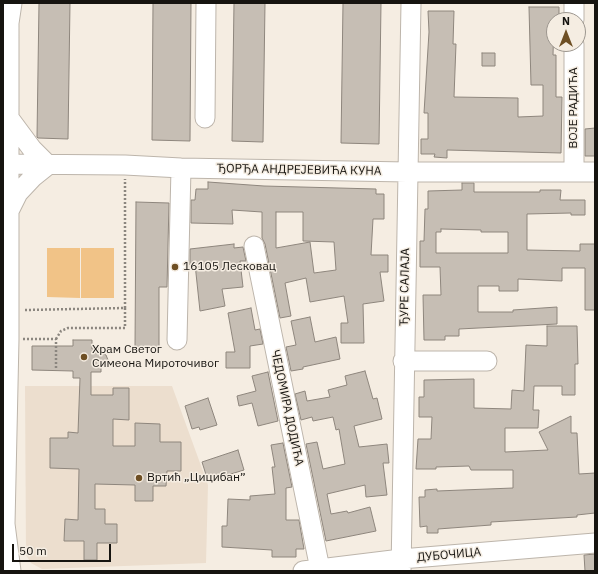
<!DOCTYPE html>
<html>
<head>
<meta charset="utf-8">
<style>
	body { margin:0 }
	#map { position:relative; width:598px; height:574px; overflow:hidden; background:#f5ede2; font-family:"IBM Plex Sans",sans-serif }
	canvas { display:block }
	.frame { position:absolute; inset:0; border:4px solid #161410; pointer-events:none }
	.north { position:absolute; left:546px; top:12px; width:40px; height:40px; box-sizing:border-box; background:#f5ede2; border:1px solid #9c968e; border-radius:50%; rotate:0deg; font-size:11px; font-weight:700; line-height:16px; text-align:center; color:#161410 }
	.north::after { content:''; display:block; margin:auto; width:14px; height:18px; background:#6e4f24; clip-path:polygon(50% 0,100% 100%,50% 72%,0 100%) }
	.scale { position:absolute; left:12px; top:544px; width:99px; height:18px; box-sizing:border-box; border:2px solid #161410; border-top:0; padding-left:5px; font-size:12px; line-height:14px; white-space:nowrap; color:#161410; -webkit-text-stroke:3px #f5ede2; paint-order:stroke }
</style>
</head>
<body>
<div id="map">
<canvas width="598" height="574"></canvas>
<div class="frame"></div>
<div class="north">N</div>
<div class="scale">50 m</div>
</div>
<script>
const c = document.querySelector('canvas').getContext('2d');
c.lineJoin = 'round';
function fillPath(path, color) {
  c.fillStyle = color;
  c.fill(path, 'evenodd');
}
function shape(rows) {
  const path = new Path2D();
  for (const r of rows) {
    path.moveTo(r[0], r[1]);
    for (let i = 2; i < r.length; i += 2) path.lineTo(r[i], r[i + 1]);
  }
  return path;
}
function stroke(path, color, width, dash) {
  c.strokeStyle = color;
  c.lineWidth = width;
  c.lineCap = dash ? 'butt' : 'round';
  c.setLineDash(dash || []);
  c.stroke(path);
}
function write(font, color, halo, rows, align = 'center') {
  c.font = font + ' "IBM Plex Sans",sans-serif';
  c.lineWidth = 3;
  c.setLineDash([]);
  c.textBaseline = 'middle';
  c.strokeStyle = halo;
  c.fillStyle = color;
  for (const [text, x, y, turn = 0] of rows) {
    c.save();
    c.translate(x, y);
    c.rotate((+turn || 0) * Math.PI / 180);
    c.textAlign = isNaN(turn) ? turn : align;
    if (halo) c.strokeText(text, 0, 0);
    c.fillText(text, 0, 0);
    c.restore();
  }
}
const built = shape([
	[25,386,172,386,208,485,206,563,42,569,31,563,26,555]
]);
const green = shape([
	[47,248,80,248,80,298,47,297],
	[81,248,114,248,114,298,81,298]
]);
const building = shape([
	[39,3,70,3,68,139,38,138,37,137,39,3],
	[153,3,191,3,190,141,152,140,153,3],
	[234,3,265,3,263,142,232,141,234,3],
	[343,3,381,3,379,144,341,143,343,3],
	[529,7,559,7,559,20,554,20,553,55,556,55,556,97,562,97,561,153,447,150,447,158,434,157,435,154,421,154,421,139,428,139,428,113,424,113,429,32,428,11,454,11,453,44,456,44,454,97,518,98,518,117,543,116,543,85,531,85,529,7],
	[482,53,495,53,495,66,482,66,482,53],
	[595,128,595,156,585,156,585,129,595,128],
	[208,182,264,186,376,189,376,194,384,194,384,219,373,219,371,255,388,255,388,272,380,272,384,301,363,304,364,343,341,343,341,323,348,323,344,296,310,302,306,278,285,283,291,316,280,318,265,244,262,238,262,212,232,210,233,224,191,223,191,200,195,200,196,189,208,189,208,182],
	[276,212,303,212,303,241,334,242,336,270,314,273,310,242,276,248,276,212],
	[462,183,474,183,474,192,540,192,540,190,561,190,560,200,585,200,585,215,571,215,571,213,527,214,527,250,580,251,580,244,595,244,595,310,585,310,585,268,562,268,562,281,518,279,518,291,499,291,499,286,478,286,478,312,513,312,513,310,557,307,557,324,459,329,459,336,445,336,445,340,424,340,423,295,441,295,440,267,420,267,420,241,424,241,425,209,428,209,428,191,462,190,462,183],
	[441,229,481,230,481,232,508,232,508,253,436,253,436,232,441,232,441,229],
	[136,202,169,203,167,287,159,287,159,347,135,347,136,202],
	[234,244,234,248,243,247,246,261,240,261,243,287,222,289,225,306,200,311,195,264,190,265,190,249,234,244],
	[251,308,255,330,260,329,263,344,250,346,250,368,226,368,226,352,235,352,228,313,251,308],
	[310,317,315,342,336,337,340,359,303,367,303,369,291,371,286,347,296,345,291,321,310,317],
	[547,326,577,326,578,364,575,364,575,395,562,395,562,386,534,386,533,410,539,410,538,428,505,428,505,452,548,450,539,432,571,416,571,433,577,433,579,474,595,473,595,513,577,515,577,517,491,522,491,525,438,529,438,533,427,533,427,526,420,527,419,497,425,497,425,490,437,489,437,491,513,488,513,470,471,470,469,466,436,467,436,469,416,469,418,439,431,439,432,417,419,417,419,397,424,397,424,380,474,379,474,408,511,409,512,390,524,391,526,345,547,346,547,326],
	[73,340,92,340,92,349,101,349,101,353,106,355,108,360,106,364,101,367,101,372,91,372,91,395,113,395,113,388,129,388,129,420,113,419,113,446,135,446,135,423,160,424,160,442,181,442,181,471,167,471,166,486,153,486,153,501,135,501,135,485,95,484,95,509,105,509,105,524,117,524,117,543,97,543,97,560,84,560,84,541,64,541,65,519,78,520,79,469,50,468,50,438,68,438,68,432,78,433,80,378,73,378,73,371,32,370,32,346,73,346,73,340],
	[365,371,373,399,377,398,382,419,354,426,359,447,387,444,389,463,383,463,387,495,366,497,365,485,327,494,331,514,347,511,348,513,370,507,376,531,326,541,306,444,317,442,323,469,345,464,339,429,336,430,333,417,313,421,312,417,301,420,295,394,305,391,307,401,330,397,328,390,347,385,345,376,365,371],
	[268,372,278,421,258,426,252,403,239,406,237,396,256,391,252,376,268,372],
	[208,398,217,425,200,430,199,427,192,429,185,406,208,398],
	[283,443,292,487,286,488,286,520,299,520,304,549,296,549,296,557,272,557,272,550,222,547,222,526,227,526,228,499,250,500,250,496,275,494,272,467,275,467,271,445,283,443],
	[238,450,244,470,208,481,202,462,238,450],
	[595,554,595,571,585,571,584,555,595,554]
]);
const path = shape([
	[25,310,125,308,125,179],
	[23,339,56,339,56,368],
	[56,339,61,331,68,328,125,328,125,308]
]);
const minor = shape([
	[574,20,574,3],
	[205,118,206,3],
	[7,121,9,118,32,149,48,165,33,177,18,193,9,211],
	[3,164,125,165,181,168,407,172,595,172],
	[574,172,574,44],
	[254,246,320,569],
	[177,340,181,168],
	[403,361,487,361],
	[11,571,5,524,9,339,9,23,12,3],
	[303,571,401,559,595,543],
	[401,571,411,3]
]);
const markers = [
	[175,267,4,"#6e4f24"],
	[84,357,4,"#6e4f24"],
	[139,478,4,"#6e4f24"]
];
const streetNames = [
	["ВОЈЕ РАДИЋА",574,108,-90],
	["ЂОРЂА АНДРЕЈЕВИЋА КУНА",299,170,1],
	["ЂУРЕ САЛАЈА",405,287,-89],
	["ЧЕДОМИРА ДОДИЋА",287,408,78],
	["ДУБОЧИЦА",449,555,-5]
];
const poiNames = [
	["16105 Лесковац",183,267],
	["Храм Светог",92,350],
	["Симеона Мироточивог",92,364],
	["Вртић „Цицибан”",147,478]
];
fillPath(built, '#ecdece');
fillPath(green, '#f1c387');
fillPath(building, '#c6beb4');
stroke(building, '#8e867d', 1);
stroke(minor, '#bdb5ab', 21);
stroke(path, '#8b867f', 2.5, [2, 2]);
stroke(minor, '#fff', 19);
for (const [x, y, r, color] of markers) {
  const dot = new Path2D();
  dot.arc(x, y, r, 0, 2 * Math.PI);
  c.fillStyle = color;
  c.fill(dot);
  stroke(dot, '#f5ede2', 1.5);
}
write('12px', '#161410', '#f5ede2', streetNames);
write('12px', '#161410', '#f5ede2', poiNames, 'left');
</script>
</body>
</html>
